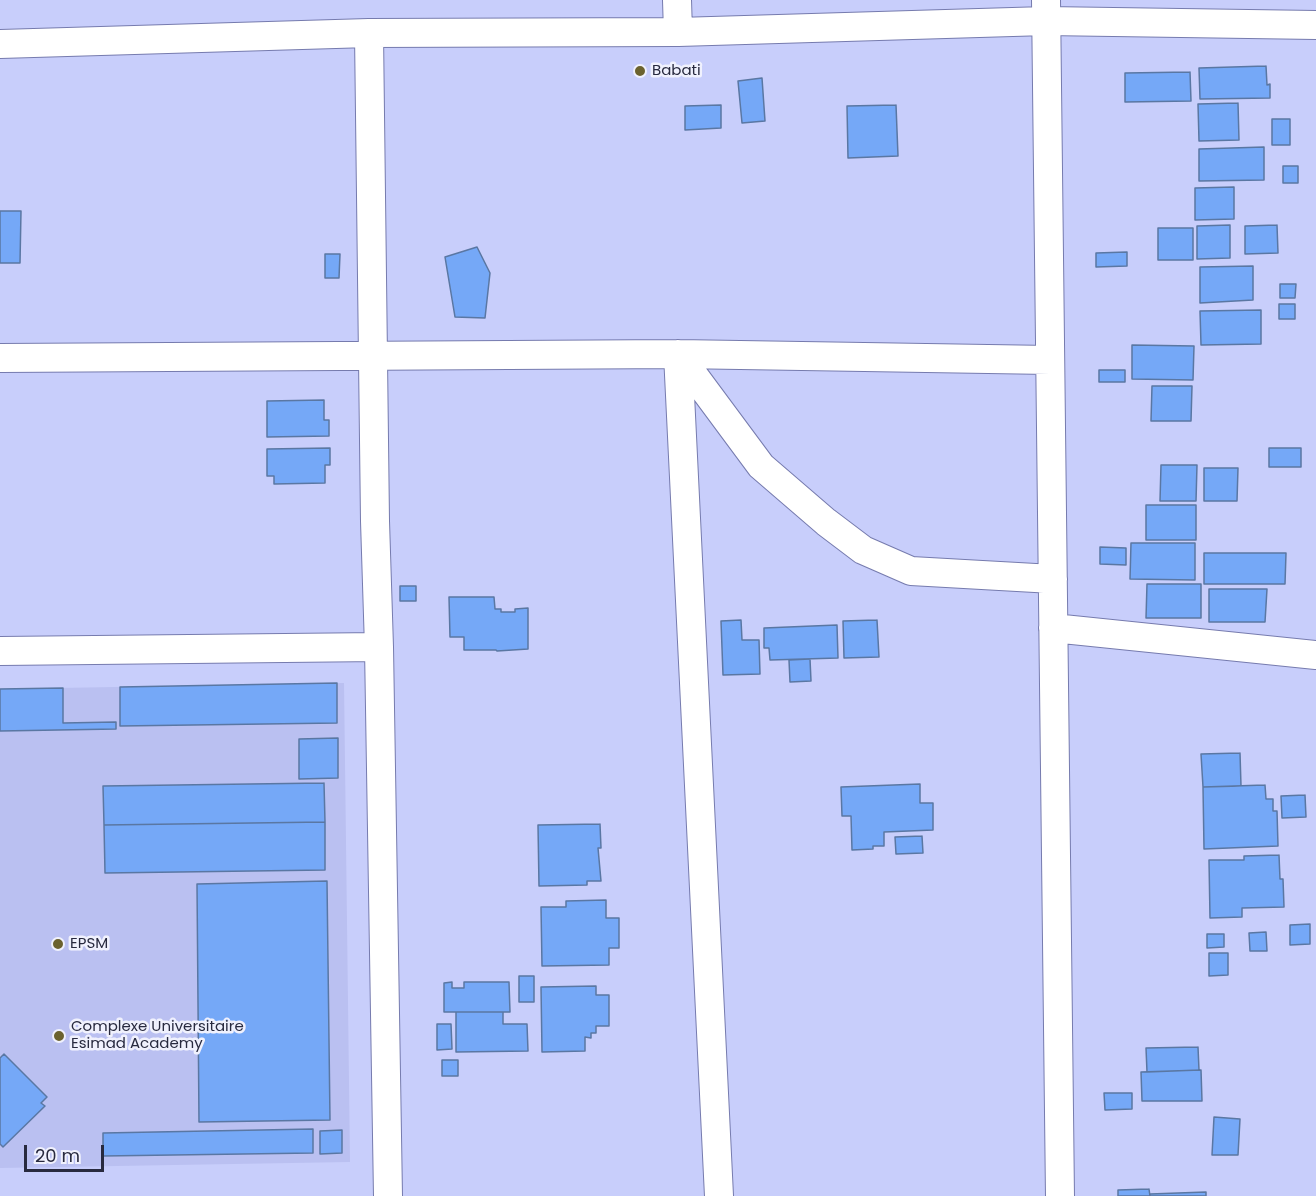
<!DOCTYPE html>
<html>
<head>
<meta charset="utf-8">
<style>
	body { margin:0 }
	#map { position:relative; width:1316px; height:1196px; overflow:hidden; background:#c8cefb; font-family:Poppins,sans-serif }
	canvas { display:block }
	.scale { position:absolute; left:24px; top:1145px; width:80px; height:27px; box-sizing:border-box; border:3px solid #282a3f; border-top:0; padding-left:8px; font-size:18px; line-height:21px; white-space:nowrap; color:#282a3f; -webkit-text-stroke:4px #f0f1fd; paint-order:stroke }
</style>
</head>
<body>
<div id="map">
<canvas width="1316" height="1196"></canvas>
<div class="scale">20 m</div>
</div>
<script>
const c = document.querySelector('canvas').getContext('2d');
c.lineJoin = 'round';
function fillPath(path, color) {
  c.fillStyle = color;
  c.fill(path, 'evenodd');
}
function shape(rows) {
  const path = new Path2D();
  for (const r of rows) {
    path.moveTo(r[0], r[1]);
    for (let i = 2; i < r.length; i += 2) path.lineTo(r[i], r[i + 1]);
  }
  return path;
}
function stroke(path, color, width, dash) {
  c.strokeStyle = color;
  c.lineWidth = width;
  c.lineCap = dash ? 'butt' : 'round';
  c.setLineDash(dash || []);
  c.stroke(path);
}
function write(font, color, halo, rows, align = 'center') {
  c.font = font + ' Poppins,sans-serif';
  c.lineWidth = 5;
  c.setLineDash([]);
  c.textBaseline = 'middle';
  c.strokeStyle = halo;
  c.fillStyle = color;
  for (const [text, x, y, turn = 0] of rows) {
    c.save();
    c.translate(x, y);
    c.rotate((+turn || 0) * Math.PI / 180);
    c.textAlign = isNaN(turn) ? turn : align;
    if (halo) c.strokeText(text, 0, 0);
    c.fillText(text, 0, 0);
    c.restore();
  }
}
const built = shape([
	[344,683,350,1162,0,1168,0,689]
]);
const building = shape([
	[1266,66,1267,85,1270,84,1270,98,1200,99,1199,68,1266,66],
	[1190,72,1191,101,1125,102,1125,73,1190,72],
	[762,78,765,121,742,123,738,81,762,78],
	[1238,103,1239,140,1199,141,1198,104,1238,103],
	[721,105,721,128,685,130,685,106,721,105],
	[896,105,898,156,848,158,847,106,896,105],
	[1272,119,1290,119,1290,145,1272,145,1272,119],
	[1264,147,1264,180,1199,181,1199,149,1264,147],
	[1283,166,1298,166,1298,183,1283,183,1283,166],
	[1234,187,1234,219,1195,220,1195,188,1234,187],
	[0,211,21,211,20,263,0,263,0,211],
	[1230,225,1230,258,1197,259,1197,226,1230,225],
	[1277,225,1278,253,1245,254,1245,226,1277,225],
	[1158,228,1193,228,1193,260,1158,260,1158,228],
	[477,247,490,273,485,318,455,317,445,257,477,247],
	[1127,252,1127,266,1096,267,1096,253,1127,252],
	[325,254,340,254,339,278,325,278,325,254],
	[1253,266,1253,300,1200,303,1200,267,1253,266],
	[1280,284,1296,284,1295,298,1280,298,1280,284],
	[1279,304,1295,304,1295,319,1279,319,1279,304],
	[1261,310,1261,344,1201,345,1200,311,1261,310],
	[1132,345,1194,346,1193,380,1132,379,1132,345],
	[1099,370,1125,370,1125,382,1099,382,1099,370],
	[1152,386,1192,386,1191,421,1151,421,1152,386],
	[324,400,324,420,329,420,329,436,267,437,267,401,324,400],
	[330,448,330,465,325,465,325,483,274,484,274,476,267,476,267,449,330,448],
	[1269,448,1301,448,1301,467,1269,467,1269,448],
	[1161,465,1197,465,1196,501,1160,501,1161,465],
	[1204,468,1238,468,1237,501,1204,501,1204,468],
	[1146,505,1196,505,1196,540,1146,540,1146,505],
	[1131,543,1195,543,1195,580,1130,579,1131,543],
	[1100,547,1126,548,1126,565,1100,564,1100,547],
	[1204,553,1286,553,1285,584,1204,584,1204,553],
	[1147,584,1201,584,1201,618,1146,618,1147,584],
	[400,586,416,586,416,601,400,601,400,586],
	[1209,589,1267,589,1265,622,1209,622,1209,589],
	[449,597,494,597,495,609,501,609,501,612,515,612,515,609,528,608,528,649,497,651,496,650,464,650,464,637,450,637,449,597],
	[741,620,742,640,759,640,760,674,723,675,721,621,741,620],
	[877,620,879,657,844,658,843,621,877,620],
	[837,625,838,658,770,660,769,648,764,648,764,628,837,625],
	[810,659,811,681,790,682,789,660,810,659],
	[337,683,337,723,120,726,120,687,337,683],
	[63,688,63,723,116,722,116,729,0,731,0,689,63,688],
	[338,738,338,778,299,779,299,739,338,738],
	[1240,753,1241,786,1203,787,1201,754,1240,753],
	[324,783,325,822,104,825,103,786,324,783],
	[920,784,920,803,933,803,933,830,884,832,884,846,873,846,873,849,852,850,851,816,842,816,841,787,920,784],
	[1265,785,1266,799,1273,799,1273,811,1277,811,1278,846,1204,849,1203,787,1265,785],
	[1305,795,1306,817,1282,818,1281,796,1305,795],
	[325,822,325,870,105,873,104,825,325,822],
	[600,824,601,848,598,848,601,881,587,881,587,885,539,886,538,825,600,824],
	[922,836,923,853,896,854,895,837,922,836],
	[1279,855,1280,879,1283,879,1284,907,1242,908,1242,917,1210,918,1209,860,1244,860,1244,856,1279,855],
	[327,881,330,1120,199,1122,197,884,327,881],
	[606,900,606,918,619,918,619,948,609,948,609,965,542,966,541,907,566,907,566,901,606,900],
	[1310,924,1310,944,1290,945,1290,925,1310,924],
	[1266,932,1267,951,1250,951,1249,933,1266,932],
	[1207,934,1224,934,1224,947,1207,948,1207,934],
	[1209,953,1228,953,1228,975,1209,976,1209,953],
	[519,976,534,976,534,1002,519,1002,519,976],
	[452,982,452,988,464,988,464,982,509,982,510,1012,444,1012,444,983,452,982],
	[596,986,596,995,609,995,609,1026,596,1026,596,1033,591,1033,591,1038,585,1037,585,1051,542,1052,541,987,596,986],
	[456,1012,503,1012,503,1024,527,1024,528,1051,456,1052,456,1012],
	[437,1024,451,1024,452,1049,437,1050,437,1024],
	[1198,1047,1199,1070,1147,1072,1146,1048,1198,1047],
	[4,1054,47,1097,41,1103,45,1106,3,1147,0,1144,0,1058,4,1054],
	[442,1060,458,1060,458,1076,442,1076,442,1060],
	[1201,1070,1202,1101,1142,1101,1141,1072,1201,1070],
	[1104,1093,1132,1093,1132,1109,1105,1110,1104,1093],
	[1214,1117,1240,1119,1238,1155,1212,1155,1214,1117],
	[313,1129,313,1153,103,1156,103,1133,313,1129],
	[342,1130,342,1153,320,1154,320,1131,342,1130],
	[1149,1189,1150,1196,1118,1196,1118,1190,1149,1189],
	[1206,1192,1206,1196,1150,1196,1150,1194,1206,1192]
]);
const minor = shape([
	[677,0,678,32],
	[1046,0,1060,1196],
	[369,33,375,521,379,647,388,1196],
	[0,44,369,33,678,32,1046,21,1316,25],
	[678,354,719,1196],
	[678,354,761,466,826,522,863,550,911,571,1053,579],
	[0,358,678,354,1050,360],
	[1053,628,1316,655],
	[0,651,379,647]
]);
const markers = [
	[640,71,6,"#6b622f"],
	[58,944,6,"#6b622f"],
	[59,1036,6,"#6b622f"]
];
const poiNames = [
	["Babati",652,71],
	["EPSM",70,944],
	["Complexe Universitaire",71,1027],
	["Esimad Academy",71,1044]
];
fillPath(built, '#bac0f1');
fillPath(building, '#75a8f7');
stroke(building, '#5a77a3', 1.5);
stroke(minor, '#767bae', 30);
stroke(minor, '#fff', 28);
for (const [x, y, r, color] of markers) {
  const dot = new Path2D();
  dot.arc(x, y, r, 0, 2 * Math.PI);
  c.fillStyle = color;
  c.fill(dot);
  stroke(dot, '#f0f1fd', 2);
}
write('15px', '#282a3f', '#f0f1fd', poiNames, 'left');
</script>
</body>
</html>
